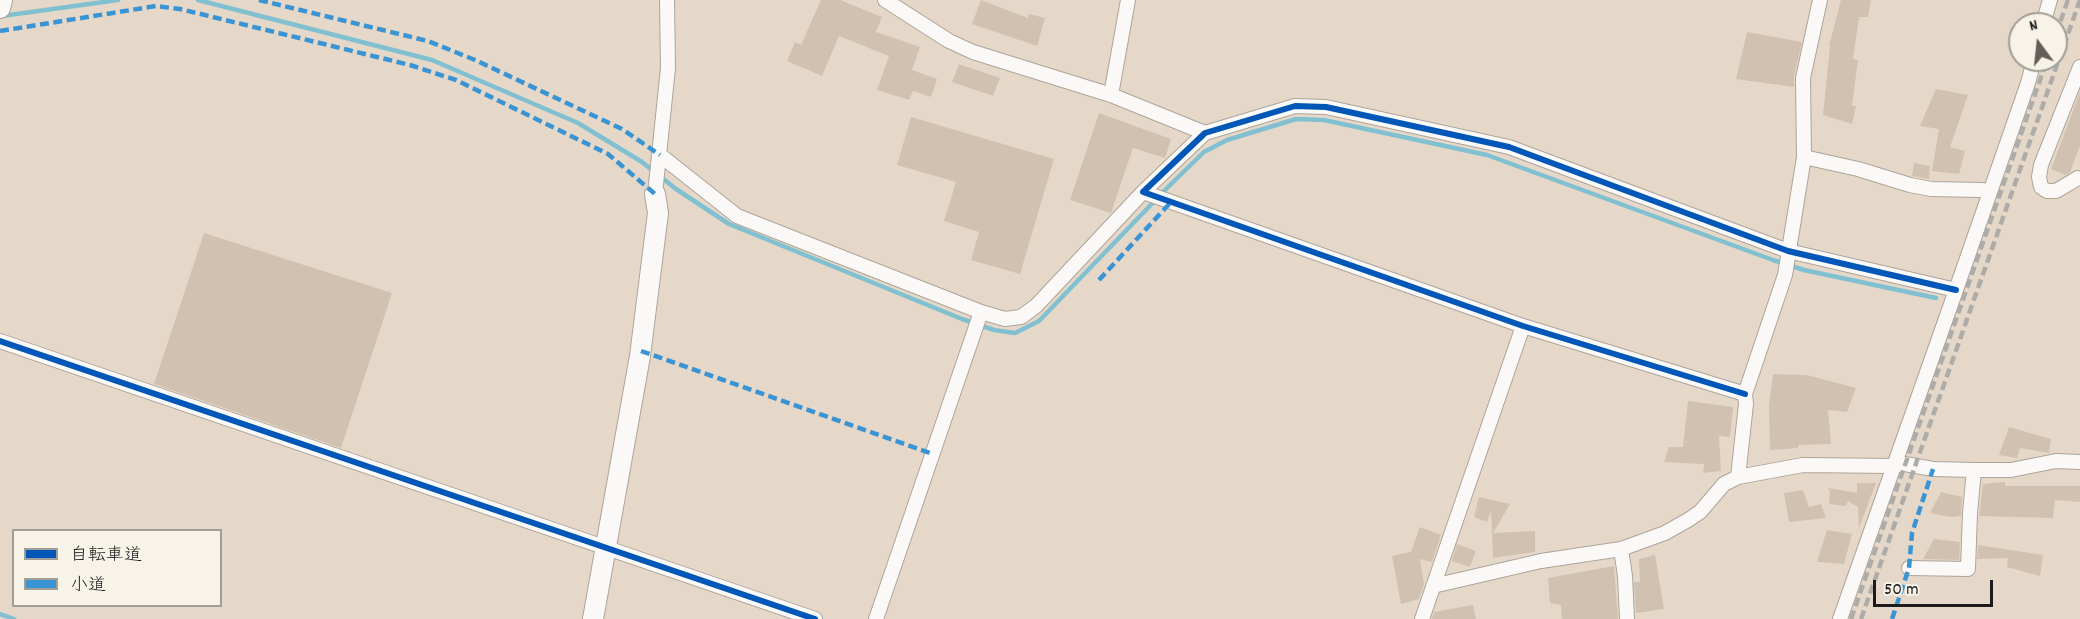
<!DOCTYPE html>
<html>
<head>
<meta charset="utf-8">
<style>
	body { margin:0 }
	#map { position:relative; width:2080px; height:619px; overflow:hidden; background:#e6d8c8; font-family:Dekko,"Klee One",sans-serif }
	canvas { display:block }
	.legend { position:absolute; left:12px; top:529px; width:210px; height:78px; box-sizing:border-box; background:#f7f3e8; border:2px solid #9f9d96; margin:0; padding:8px 10px; list-style:none; font-size:18px; color:#1c1c1c }
	.legend li { display:flex; align-items:center; gap:12px; height:30px }
	.legend b { width:30px; border:2px solid #9f9d96 }
	.north { position:absolute; left:2008px; top:12px; width:60px; height:60px; box-sizing:border-box; background:#f7f3e8; border:2px solid #9f9d96; border-radius:50%; rotate:345deg; font-size:16px; font-weight:700; line-height:24px; text-align:center; color:#1c1c1c }
	.north::after { content:''; display:block; margin:auto; width:21px; height:27px; background:#635e58; clip-path:polygon(50% 0,100% 100%,50% 72%,0 100%) }
	.scale { position:absolute; left:1873px; top:580px; width:120px; height:27px; box-sizing:border-box; border:3px solid #1c1c1c; border-top:0; padding-left:8px; font-size:18px; line-height:21px; white-space:nowrap; color:#1c1c1c; -webkit-text-stroke:4px #f7f3e8; paint-order:stroke }
</style>
</head>
<body>
<div id="map">
<canvas width="2080" height="619"></canvas>
<ul class="legend">
<li><b style="height:8px;background:#0057b8"></b>自転車道</li>
<li><b style="height:8px;background:#3a94d4"></b>小道</li>
</ul>
<div class="north">N</div>
<div class="scale">50 m</div>
</div>
<script>
const c = document.querySelector('canvas').getContext('2d');
c.lineJoin = 'round';
function shape(rows) {
  const path = new Path2D();
  for (const r of rows) {
    path.moveTo(r[0], r[1]);
    for (let i = 2; i < r.length; i += 2) path.lineTo(r[i], r[i + 1]);
  }
  return path;
}
function stroke(path, color, width, dash) {
  c.strokeStyle = color;
  c.lineWidth = width;
  c.lineCap = dash ? 'butt' : 'round';
  c.setLineDash(dash || []);
  c.stroke(path);
}
function fillPath(path, color) {
  c.fillStyle = color;
  c.fill(path, 'evenodd');
}
const stream = shape([
	[198,0,432,60,578,123,642,162,676,189,729,224,962,319,994,330,1015,333,1039,321,1168,187,1204,152,1227,140,1296,119,1324,120,1487,155,1773,260,1804,270,1936,298],
	[2,16,118,0],
	[0,614,14,619]
]);
const building = shape([
	[821,0,840,0,882,17,876,32,920,47,912,70,937,79,931,97,913,91,909,100,877,90,889,56,839,36,822,76,787,61,795,42,801,45],
	[981,0,1028,18,1029,14,1045,18,1037,46,972,24],
	[1841,0,1871,0,1868,17,1859,17,1853,59,1858,60,1852,106,1856,106,1852,124,1823,115,1830,46,1829,46],
	[1747,32,1802,42,1794,76,1794,87,1736,79],
	[959,64,1000,78,993,96,952,82],
	[1936,89,1968,95,1950,147,1965,151,1959,174,1932,171,1939,129,1920,126],
	[2080,92,2080,146,2070,172,2065,175,2051,169],
	[1099,113,1171,139,1165,158,1133,148,1111,213,1070,200],
	[911,117,1054,159,1020,274,971,260,979,232,944,221,956,182,897,165],
	[1914,163,1930,166,1929,179,1912,176],
	[204,233,392,293,341,448,154,384],
	[1773,374,1807,375,1856,388,1847,412,1828,410,1831,444,1798,445,1798,448,1770,450,1769,405],
	[1688,401,1733,407,1730,437,1719,436,1721,471,1703,473,1704,464,1664,462,1669,447,1683,447],
	[2009,427,2051,439,2049,453,2020,448,2017,458,1999,455],
	[2005,482,2005,486,2080,486,2080,502,2055,500,2053,518,1979,516,1983,484],
	[1857,483,1876,483,1859,528,1858,507,1848,501,1846,506,1829,504,1830,491,1828,488,1857,493],
	[1803,490,1809,507,1821,504,1826,518,1789,522,1784,493],
	[1941,492,1962,497,1961,516,1951,517,1930,513],
	[1479,497,1510,504,1493,533,1535,531,1535,552,1493,558,1491,510,1487,522,1474,517],
	[1420,527,1441,535,1432,562,1420,559,1424,584,1419,599,1401,604,1392,556,1411,552],
	[1827,530,1852,534,1844,564,1817,562],
	[1934,539,1960,542,1959,560,1923,559],
	[1457,544,1476,551,1470,567,1452,561],
	[1978,545,2043,555,2040,576,2007,567,2008,558,1977,559],
	[1655,555,1664,609,1636,613,1634,582,1640,582,1639,559],
	[1614,566,1618,619,1562,619,1561,605,1550,603,1548,578],
	[1473,605,1476,619,1432,619,1434,612]
]);
const street = shape([
	[885,0,949,41,973,52,1111,95,1205,133],
	[2043,24,2050,0],
	[1111,95,1128,0],
	[660,155,737,216,981,312,1005,319,1021,317,1036,306,1143,192],
	[1804,157,1858,169,1910,185,1931,189,1981,190,1989,191],
	[2078,178,2056,191,2047,191,2041,187,2039,177,2041,165,2080,67],
	[655,194,668,68,667,0],
	[0,341,815,619],
	[1745,394,1523,326,1143,192,1205,133,1295,106,1326,107,1509,147,1788,251,1956,290],
	[1738,477,1746,404,1745,394,1785,275,1804,157,1803,78,1820,0],
	[1621,549,1625,576,1627,619],
	[1909,568,1968,569,1970,513,1974,470],
	[1433,586,1541,561,1621,549,1665,533,1688,520,1700,512,1724,484,1738,477,1803,465,1893,466,1905,464,1933,469,1974,470,2011,470,2056,461,2080,462],
	[876,619,981,312],
	[1422,619,1523,326],
	[1840,619,1956,290,2028,83,2034,60]
]);
const secondary = shape([
	[0,8,2,0],
	[593,619,640,356,658,213,655,194]
]);
const rail = shape([
	[2056,34,2068,0],
	[1851,619,2047,60],
	[1861,619,2080,0]
]);
const quiet = shape([
	[259,0,428,41,475,60,622,129,660,155],
	[0,31,156,6,180,9,410,65,456,80,608,154,655,194],
	[1099,280,1171,202],
	[641,351,933,454],
	[1892,619,1909,568,1912,533,1933,469]
]);
const cycleway = shape([
	[0,341,815,619],
	[1745,394,1523,326,1143,192,1205,133,1295,106,1326,107,1509,147,1788,251,1956,290]
]);
stroke(stream, '#81c0d0', 4.5);
fillPath(building, '#d1c1b0');
stroke(street, '#ada49a', 16);
stroke(secondary, '#ada49a', 22);
stroke(street, '#fbf9f7', 14);
stroke(secondary, '#fbf9f7', 20);
stroke(rail, '#aeaca9', 4.5, [9, 4.5]);
stroke(quiet, '#3a94d4', 4.5, [9, 4.5]);
stroke(cycleway, '#0057b8', 6);
</script>
</body>
</html>
